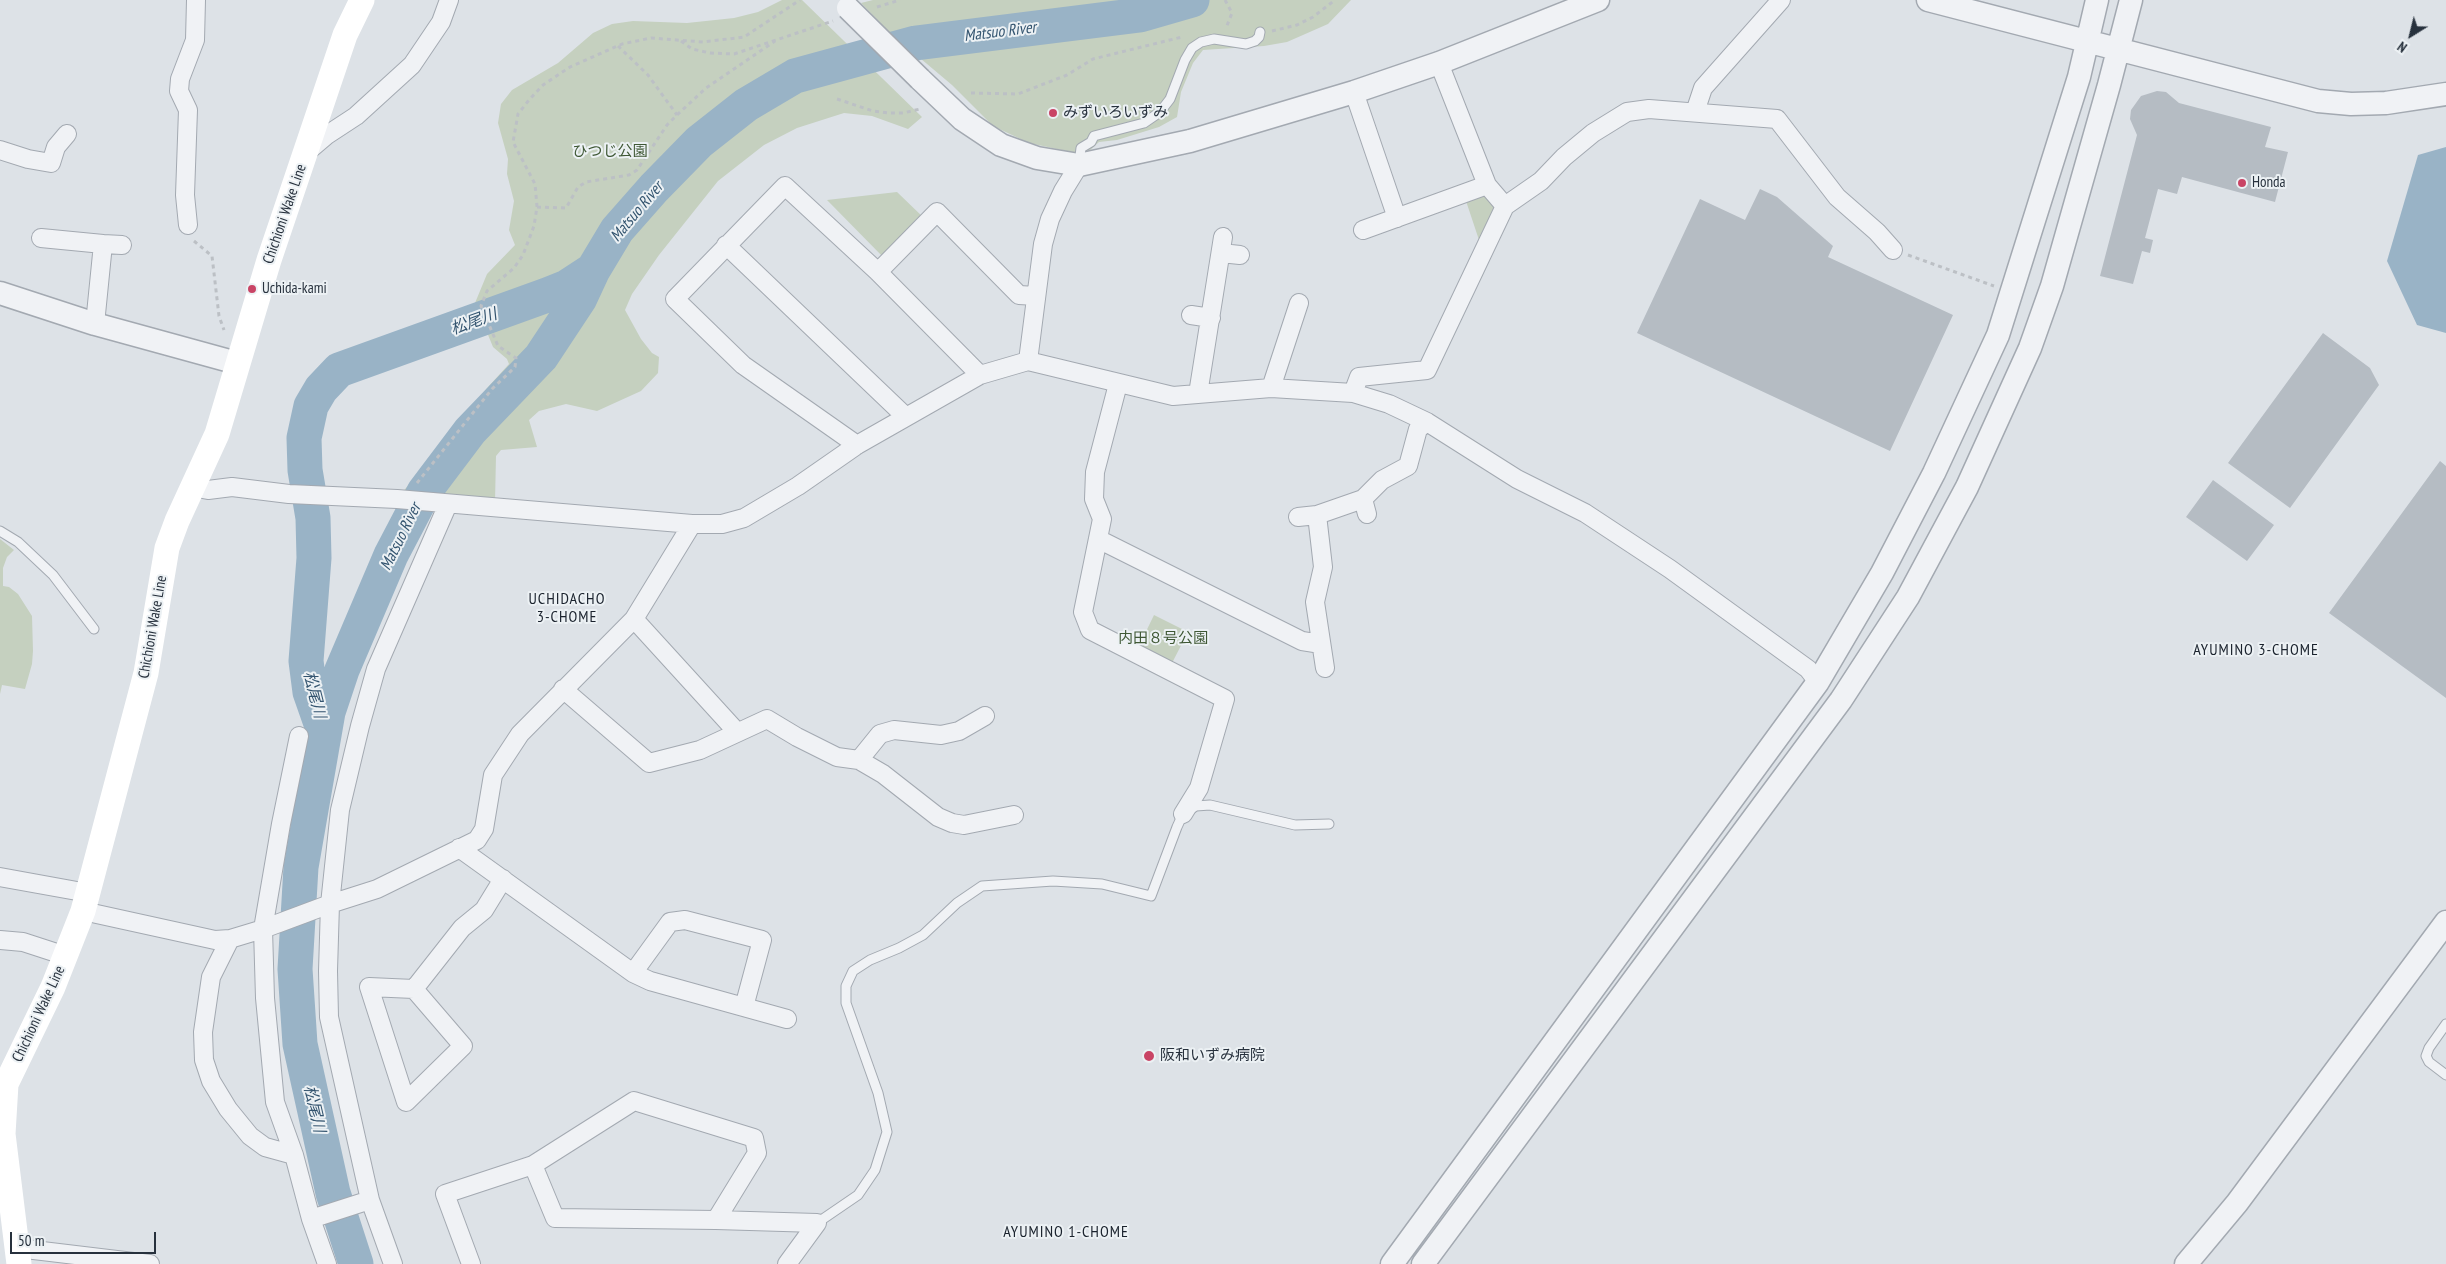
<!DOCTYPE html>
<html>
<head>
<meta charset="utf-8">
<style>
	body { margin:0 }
	#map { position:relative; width:2446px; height:1264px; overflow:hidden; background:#dde2e7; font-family:"PT Sans Narrow",sans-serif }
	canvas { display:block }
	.north { position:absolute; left:2386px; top:10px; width:50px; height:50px; -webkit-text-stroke:4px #ecf1f4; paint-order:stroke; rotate:216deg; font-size:14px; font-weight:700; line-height:20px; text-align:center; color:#27313d }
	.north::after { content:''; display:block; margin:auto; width:18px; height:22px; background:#27313d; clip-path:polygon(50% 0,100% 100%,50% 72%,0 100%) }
	.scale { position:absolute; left:10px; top:1232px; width:146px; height:22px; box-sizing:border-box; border:2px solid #27313d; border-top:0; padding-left:6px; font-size:15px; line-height:18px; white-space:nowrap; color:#27313d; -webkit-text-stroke:4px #ecf1f4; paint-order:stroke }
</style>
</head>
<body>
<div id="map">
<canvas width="2446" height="1264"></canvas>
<div class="north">N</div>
<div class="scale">50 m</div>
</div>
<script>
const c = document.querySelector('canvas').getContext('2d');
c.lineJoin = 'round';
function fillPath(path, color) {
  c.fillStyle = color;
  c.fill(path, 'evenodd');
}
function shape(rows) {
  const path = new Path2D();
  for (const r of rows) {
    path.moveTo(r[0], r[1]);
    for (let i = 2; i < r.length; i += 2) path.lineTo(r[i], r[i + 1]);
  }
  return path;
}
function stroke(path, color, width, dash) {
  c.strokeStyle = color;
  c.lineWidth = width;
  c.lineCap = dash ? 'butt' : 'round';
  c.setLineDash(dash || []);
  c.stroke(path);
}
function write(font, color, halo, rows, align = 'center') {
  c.font = font + ' "PT Sans Narrow","Noto Sans JP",sans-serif';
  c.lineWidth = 4;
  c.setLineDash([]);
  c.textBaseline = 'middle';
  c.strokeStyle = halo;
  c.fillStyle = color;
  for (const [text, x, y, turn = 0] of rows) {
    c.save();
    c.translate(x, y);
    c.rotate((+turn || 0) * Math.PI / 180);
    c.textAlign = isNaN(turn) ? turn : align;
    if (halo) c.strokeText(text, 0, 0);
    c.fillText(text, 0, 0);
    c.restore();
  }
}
const green = shape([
	[782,0,802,0,922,117,908,129,872,116,844,113,797,128,764,145,718,181,659,255,632,294,625,310,641,339,652,353,659,357,658,373,641,391,597,411,566,404,539,411,529,420,537,447,501,450,496,456,495,502,397,499,488,387,509,364,507,359,493,347,475,303,487,274,515,245,509,230,514,201,507,174,508,159,498,123,501,104,512,90,558,63,593,33,612,24,633,21,687,23,734,18,758,12],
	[873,0,1351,0,1328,24,1287,42,1264,46,1203,50,1193,63,1181,92,1177,117,1159,127,1117,140,1099,142,1085,155,1029,143,993,126,952,85,889,32,861,3],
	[897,192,924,218,884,258,827,200],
	[1487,195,1496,204,1497,213,1481,246,1466,201],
	[0,539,14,550,7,557,3,568,3,586,9,587,18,594,32,616,33,651,32,664,25,689,2,685,0,694],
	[1154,615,1188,632,1172,663,1139,646]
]);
const water = shape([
	[2446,147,2446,333,2417,325,2387,261,2418,155]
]);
const river = shape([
	[324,732,310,692,306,661,314,558,313,518,305,470,304,438,311,406,321,389,339,370,547,295,567,287,593,270],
	[356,1264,333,1193,300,1044,295,969,301,867,328,712,342,670,391,555,424,492,470,431,541,357,580,298,593,270,617,230,654,188,699,142,746,105,795,76,916,43,1140,15,1192,0]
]);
const building = shape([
	[2157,91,2166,92,2179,103,2271,127,2265,147,2288,152,2275,202,2182,177,2177,194,2158,189,2145,238,2153,240,2150,253,2142,251,2133,284,2100,276,2137,135,2130,119,2131,110,2141,96],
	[1760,189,1777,197,1833,246,1828,257,1953,315,1890,451,1637,333,1700,199,1745,220],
	[2323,333,2370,368,2379,385,2290,508,2228,463],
	[2440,461,2446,466,2446,698,2329,613],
	[2213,480,2274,525,2247,561,2186,517]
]);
const path = shape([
	[1225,0,1232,13,1226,28],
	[877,7,900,0],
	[1272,31,1297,25,1313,17,1335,0],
	[681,41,692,49,710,53,734,54,833,21],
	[618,46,648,75,677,115],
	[971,93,1018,94,1067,75,1093,59,1182,37],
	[837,99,873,111,889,113,903,113,920,109],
	[537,207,566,208,578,187,586,182,629,175,637,170,667,125,677,115,706,88,775,41],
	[194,241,212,256,219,316,224,330],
	[1908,255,1994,286],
	[417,483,492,389,515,367,516,358,498,346,481,306,487,291,514,268,523,255,534,226,537,207,535,184,513,142,518,114,529,100,543,85,570,67,622,44,651,38,703,42,744,37,800,0]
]);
const service = shape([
	[1079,164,1081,148,1091,142,1094,136,1144,123,1160,112,1170,99,1185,60,1192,48,1201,42,1214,39,1246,44,1255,41,1259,37,1260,32],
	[0,531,18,542,53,575,94,629],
	[2446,1024,2429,1048,2426,1056,2429,1062,2446,1075],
	[817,1223,858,1195,875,1170,887,1132,878,1093,846,1003,846,986,853,971,870,960,899,948,923,935,957,903,982,886,1053,881,1102,884,1151,896,1177,827,1183,814,1196,806,1210,805,1295,825,1329,824]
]);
const minor = shape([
	[1439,63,1487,185,1505,206],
	[1354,92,1397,218],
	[1695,112,1703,88,1781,0],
	[0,150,28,159,51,163,56,147,67,134],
	[307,152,327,135,356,116,412,65,441,22,449,0],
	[188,225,185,195,188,110,179,91,180,79,195,40,196,0],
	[1363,230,1487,185],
	[41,238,103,244,95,324],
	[103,244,122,245],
	[726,245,905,416],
	[1221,253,1240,255],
	[878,272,937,212,1019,295,1036,296],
	[1191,315,1211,318],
	[1028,361,1043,244,1050,219,1063,191,1079,165],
	[1118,384,1095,472,1094,499,1102,519,1083,612,1090,630,1225,699,1199,788,1183,814],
	[1271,388,1299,303],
	[1353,393,1359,377,1427,370,1505,206,1541,181,1564,157,1593,133,1627,112,1649,109,1777,119,1837,197,1877,232,1893,250],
	[1198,394,1223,237],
	[857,445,743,365,675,299,785,186,878,272,980,375],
	[192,487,208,490,232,487,289,494,397,499,692,524,722,524,744,518,798,486,857,445,980,375,1028,361,1173,396,1271,388,1353,393,1389,404,1427,422,1517,479,1585,513,1670,569,1808,669,1818,682],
	[1363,499,1367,514],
	[1298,517,1317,515],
	[1098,539,1302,641,1321,644],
	[634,619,737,732],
	[1325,668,1315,602,1323,567,1317,515,1363,499,1382,480,1408,466,1418,429,1427,422],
	[563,689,649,763,700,750,767,719,797,737,837,757,859,760,883,774,938,817,952,823,964,825,1014,815],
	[299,736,281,824,263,929,265,998,275,1102,294,1155,311,1219,327,1264],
	[859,760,880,734,894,730,941,735,959,731,985,716],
	[459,848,633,973,650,981,787,1019],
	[0,877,88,893],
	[83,911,215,940,230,939,263,929,330,904,340,810,360,726,376,669,448,504],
	[230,939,211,977,203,1032,204,1060,211,1081,228,1109,250,1136,265,1147,294,1155],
	[0,940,23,942,66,956],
	[633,973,670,922,685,920,762,940,744,1007],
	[369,987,414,989,463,1046,406,1102,369,987],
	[414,989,462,928,484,910,503,879],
	[311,1219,370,1200],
	[716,1220,817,1223,787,1264],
	[17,1248,150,1264],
	[393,1264,370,1200,329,1017,328,971,330,904,377,889,477,840,484,829,493,775,520,734,634,619,692,524],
	[471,1264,445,1194,533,1165,634,1101,754,1138,757,1153,716,1220,555,1218,533,1165]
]);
const tertiary = shape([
	[1928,0,2318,101,2351,104,2386,103,2446,94],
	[920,79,962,119,1001,145,1037,158,1079,165,1190,141,1354,92,1439,63,1598,0],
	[0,293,95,324,237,363],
	[1392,1264,1818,682,1882,573,1934,473,1998,335,2079,77,2097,0],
	[1423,1264,1841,700,1908,597,1967,487,2030,348,2052,286,2109,85,2131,0],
	[2186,1264,2237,1203,2446,922]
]);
const secondary = shape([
	[19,1264,3,1134,6,1084,53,987,83,911,146,673,167,548,177,521,217,434,269,260,345,35,362,0]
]);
const tertiaryBridge = shape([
	[848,8,920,79]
]);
const markers = [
	[1053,113,5,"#c94465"],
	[2242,183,5,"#c94465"],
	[252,289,5,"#c94465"],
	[1149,1056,6,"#c94465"]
];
const poiNames = [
	["みずいろいずみ",1063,113],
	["Honda",2252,183],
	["Uchida-kami",262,289],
	["阪和いずみ病院",1160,1056]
];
const parkNames = [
	["ひつじ公園",610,152],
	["内田８号公園",1163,639]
];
const streetNames = [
	["Chichioni Wake Line",285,214,-71],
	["Chichioni Wake Line",153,627,-80],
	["Chichioni Wake Line",39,1014,-65]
];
const waterNames = [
	["Matsuo River",1000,32,-7],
	["Matsuo River",637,212,-50],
	["松尾川",474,322,-20],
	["Matsuo River",401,537,-64],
	["松尾川",314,695,76],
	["松尾川",314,1109,77]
];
const neighbourhoodNames = [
	["UCHIDACHO",567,599],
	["3-CHOME",567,617],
	["AYUMINO 3-CHOME",2256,650],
	["AYUMINO 1-CHOME",1066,1232]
];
fillPath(green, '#c5d0bf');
fillPath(water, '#99b3c6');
stroke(river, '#99b3c6', 35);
fillPath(building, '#b5bcc3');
stroke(service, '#a3a9b1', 11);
stroke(minor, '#a3a9b1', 20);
stroke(tertiary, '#a3a9b1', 25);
stroke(path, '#bcc0c5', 3, [4, 4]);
stroke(service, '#f0f2f5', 9);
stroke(minor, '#f0f2f5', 18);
stroke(tertiary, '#f0f2f5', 22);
stroke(secondary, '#fff', 25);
stroke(tertiaryBridge, '#a3a9b1', 25, []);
stroke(tertiaryBridge, '#f0f2f5', 22);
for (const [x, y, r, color] of markers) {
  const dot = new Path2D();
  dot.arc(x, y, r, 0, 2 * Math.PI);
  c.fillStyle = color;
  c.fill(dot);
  stroke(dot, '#ecf1f4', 2);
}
write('15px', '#27313d', '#ecf1f4', poiNames, 'left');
write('15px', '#3f5835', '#ecf1f4', parkNames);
write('15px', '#27313d', '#ecf1f4', streetNames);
write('italic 16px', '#33546f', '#ecf1f4', waterNames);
c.letterSpacing = '1px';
write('16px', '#1a222d', '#ecf1f4', neighbourhoodNames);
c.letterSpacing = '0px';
</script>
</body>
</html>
